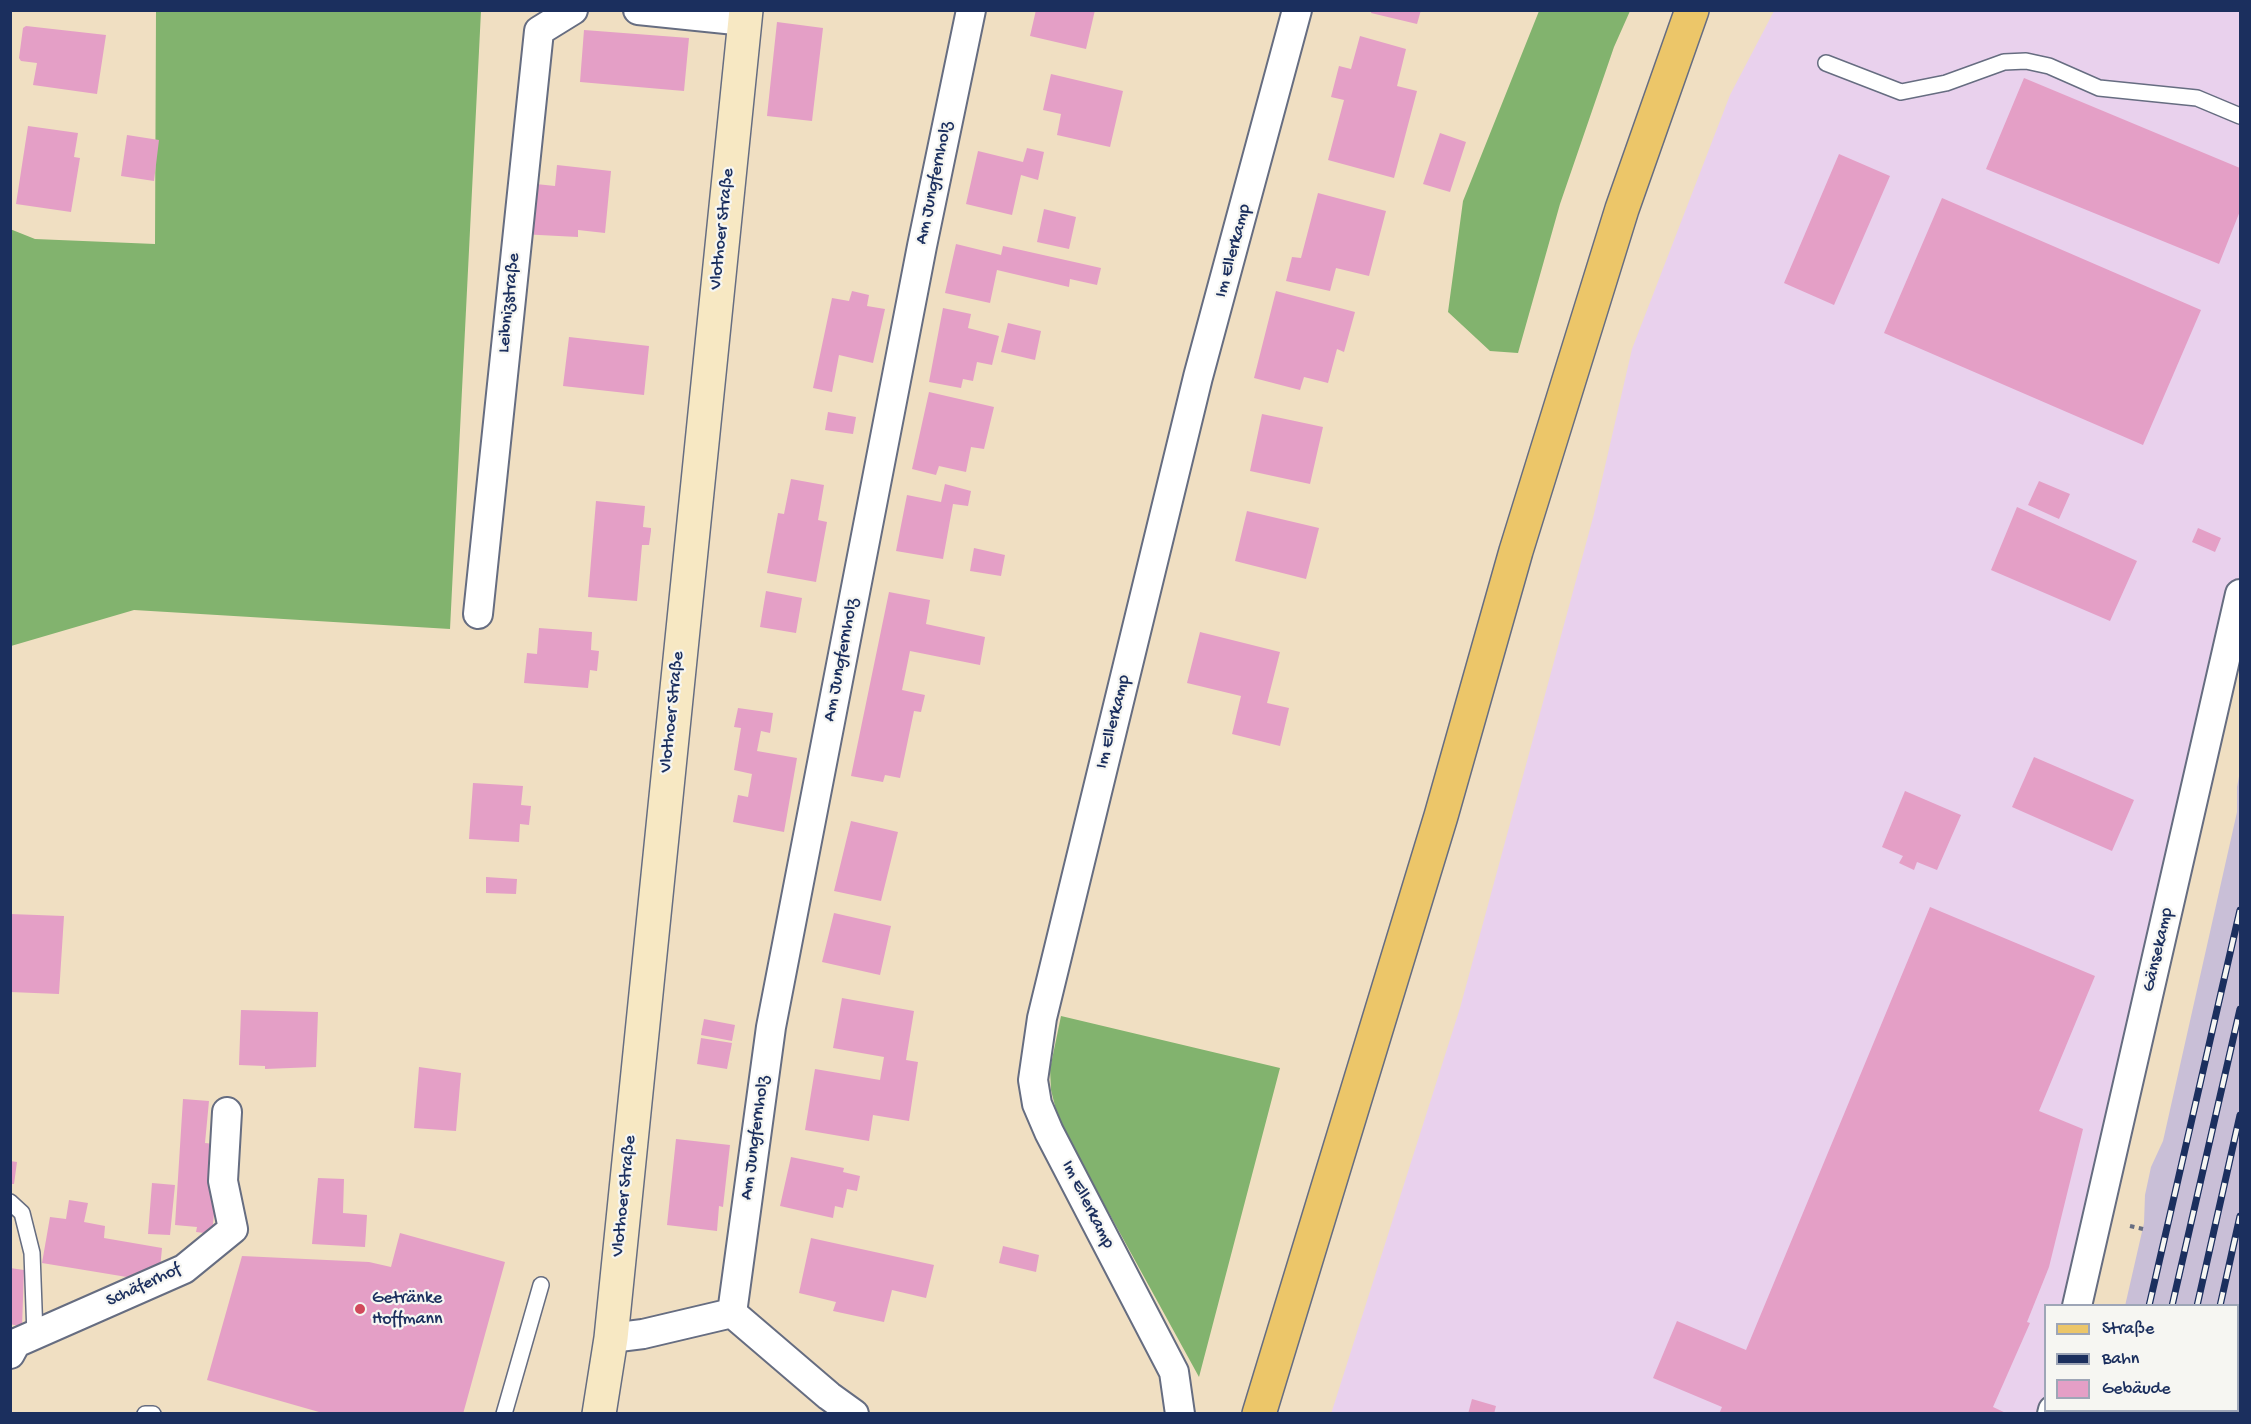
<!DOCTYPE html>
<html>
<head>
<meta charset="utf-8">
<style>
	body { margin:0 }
	#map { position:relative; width:2251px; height:1424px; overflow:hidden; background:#f0dfc2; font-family:"Gochi Hand",sans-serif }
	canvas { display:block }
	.frame { position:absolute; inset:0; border:12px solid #1b2f5e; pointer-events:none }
	.legend { position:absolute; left:2044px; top:1304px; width:195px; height:108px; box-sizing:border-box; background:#f6f6f2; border:2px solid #9ea6b7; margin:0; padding:8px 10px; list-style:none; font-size:18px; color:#1b2f5e }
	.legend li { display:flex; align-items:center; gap:12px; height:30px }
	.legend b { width:30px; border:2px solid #9ea6b7 }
</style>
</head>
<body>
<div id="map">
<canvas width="2251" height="1424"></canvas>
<div class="frame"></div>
<ul class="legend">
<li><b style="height:8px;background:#ecc669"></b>Straße</li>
<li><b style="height:8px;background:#1b2f5e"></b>Bahn</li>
<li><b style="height:16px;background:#e49fc6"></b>Gebäude</li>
</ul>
</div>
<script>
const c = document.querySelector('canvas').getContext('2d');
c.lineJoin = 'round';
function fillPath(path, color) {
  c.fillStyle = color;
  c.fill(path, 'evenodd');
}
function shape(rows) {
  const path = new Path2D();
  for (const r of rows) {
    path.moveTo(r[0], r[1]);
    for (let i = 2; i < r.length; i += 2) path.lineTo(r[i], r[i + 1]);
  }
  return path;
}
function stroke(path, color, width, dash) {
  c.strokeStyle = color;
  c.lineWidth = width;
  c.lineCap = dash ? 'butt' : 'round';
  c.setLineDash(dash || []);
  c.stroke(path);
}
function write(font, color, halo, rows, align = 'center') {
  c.font = font + ' "Gochi Hand",sans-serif';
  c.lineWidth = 4.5;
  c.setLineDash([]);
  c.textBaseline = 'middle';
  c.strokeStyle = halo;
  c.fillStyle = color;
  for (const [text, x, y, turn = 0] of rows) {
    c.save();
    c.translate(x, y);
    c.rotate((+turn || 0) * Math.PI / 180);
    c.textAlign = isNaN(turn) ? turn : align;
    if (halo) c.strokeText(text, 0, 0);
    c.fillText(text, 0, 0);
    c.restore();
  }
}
const built = shape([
	[1774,11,2240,11,2240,662,2087,1305,2046,1306,2046,1410,2062,1413,1331,1414,1460,1008,1594,514,1632,349,1730,95]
]);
const industrial = shape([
	[2240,771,2240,1305,2238,1318,2238,1306,2125,1306,2144,1223,2145,1195,2151,1167,2163,1141,2237,812,2237,787],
	[2100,1410,2216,1411,2216,1414,2100,1414]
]);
const green = shape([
	[2240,1305,2240,1413,2216,1413,2216,1411,2238,1410,2238,1318]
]);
const forest = shape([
	[156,11,481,11,450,629,134,610,11,646,10,229,35,239,155,244],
	[1539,11,1630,11,1614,47,1560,204,1518,353,1490,351,1448,312,1463,201],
	[1061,1016,1280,1068,1199,1377,1059,1122,1051,1090,1050,1069]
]);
const building = shape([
	[1036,10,1095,10,1086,49,1030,36],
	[1372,10,1421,10,1417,24,1371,13],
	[777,22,823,28,812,121,767,116],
	[26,26,106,35,97,94,33,85,37,63,21,61,19,58,23,28],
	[584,30,689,38,684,91,580,82],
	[1360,36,1406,49,1397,86,1417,91,1394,178,1328,160,1344,100,1331,97,1339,66,1351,69],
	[1051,74,1123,91,1110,147,1057,135,1061,114,1043,110],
	[2024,78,2240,168,2240,211,2219,264,1986,169],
	[28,126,78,133,74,157,80,158,71,212,16,204],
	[1440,133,1466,142,1450,192,1423,184],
	[127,135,159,140,154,181,121,176],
	[1027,148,1044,152,1038,180,1021,175,1012,215,966,204,978,151,1023,162],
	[1839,154,1890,176,1834,305,1784,283],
	[557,165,611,171,605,233,578,230,578,237,520,234,522,211,535,212,536,184,555,186],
	[1318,193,1386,211,1369,276,1336,268,1330,291,1286,281,1292,257,1301,258],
	[1942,198,2201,310,2143,445,1884,333],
	[1044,209,1076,217,1069,249,1037,242],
	[956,244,1001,255,1003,246,1101,268,1097,285,1070,279,1069,287,997,270,990,303,945,293],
	[852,291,869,295,867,306,885,309,873,363,839,355,832,392,813,388,832,298,849,301],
	[1276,291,1355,312,1344,352,1337,349,1328,383,1304,377,1300,390,1254,378],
	[943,308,971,314,968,328,999,336,992,365,977,362,973,381,963,379,961,388,929,382],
	[1008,323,1041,331,1035,360,1001,352],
	[569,337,649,346,644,395,563,386],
	[929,392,994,407,984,449,971,447,966,472,939,466,936,475,912,469],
	[828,412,856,417,853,434,825,430],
	[1262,414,1323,427,1310,484,1250,471],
	[791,479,824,485,818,520,827,522,816,582,767,573,778,513,784,514],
	[2039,481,2070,494,2059,519,2028,505],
	[945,484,971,491,968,506,953,504,943,559,896,551,907,495,941,502],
	[596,501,645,506,643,527,651,528,651,531,649,545,642,545,637,601,588,597],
	[2017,507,2137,561,2110,621,1991,570],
	[1247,511,1319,528,1306,579,1235,561],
	[2198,528,2221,538,2215,552,2192,542],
	[974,548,1005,555,1001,576,970,571],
	[766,591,802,598,796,633,760,627],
	[889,592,930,600,926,624,985,637,980,665,910,651,902,690,925,695,921,712,914,711,900,778,885,775,883,782,851,776],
	[539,628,592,632,591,650,599,651,597,671,590,670,588,688,524,683,527,653,537,654],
	[1200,632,1280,652,1267,703,1289,708,1280,746,1232,734,1241,696,1187,683],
	[738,708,773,713,770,733,761,731,757,751,797,758,784,832,733,822,738,795,748,797,752,774,734,770,741,728,734,727],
	[2034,757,2134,800,2112,851,2012,807],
	[473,783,523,786,521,805,531,806,529,825,520,824,519,842,469,839],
	[1905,791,1961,815,1937,870,1917,862,1914,870,1899,863,1903,856,1882,847],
	[851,821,898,832,881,901,834,891],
	[486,877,517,879,516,894,486,893],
	[1930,907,2095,976,2039,1111,2083,1129,2049,1267,2027,1322,2030,1323,1993,1407,2008,1414,1719,1414,1722,1407,1653,1378,1677,1321,1746,1350],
	[834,913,891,926,880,975,822,962],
	[10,914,64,916,59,994,10,992],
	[842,998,914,1011,906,1060,918,1062,909,1121,873,1115,869,1141,805,1130,815,1069,880,1080,884,1057,833,1048],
	[241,1010,318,1012,316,1067,265,1069,265,1066,239,1065],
	[704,1019,735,1025,732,1041,701,1035],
	[701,1038,732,1043,727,1069,697,1064],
	[419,1067,461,1073,456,1131,414,1128],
	[183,1099,209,1101,205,1143,214,1144,220,1152,212,1234,196,1232,197,1227,175,1225],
	[676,1139,730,1145,723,1207,719,1206,717,1231,667,1225],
	[791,1157,844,1168,843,1172,860,1176,857,1191,847,1189,843,1208,835,1206,833,1218,780,1206],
	[10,1161,17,1162,14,1184,10,1184],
	[318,1178,344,1179,343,1213,367,1215,365,1247,312,1244],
	[152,1183,175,1185,170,1235,148,1234],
	[69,1200,88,1203,84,1222,105,1226,104,1238,162,1248,160,1269,133,1278,42,1263,50,1217,66,1219],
	[400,1233,505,1262,463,1414,326,1414,207,1380,242,1256,369,1262,391,1267],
	[811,1238,934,1265,926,1298,892,1290,884,1322,833,1311,836,1302,799,1293],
	[1003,1246,1039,1255,1036,1272,999,1263],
	[10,1268,24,1270,22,1327,10,1324],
	[1472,1399,1496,1406,1494,1414,1468,1414]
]);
const path = shape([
	[2130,1226,2143,1229]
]);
const lane = shape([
	[1826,63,1901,92,1946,83,2004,62,2026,61,2049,66,2099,88,2197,98,2240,116],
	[10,1202,22,1213,32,1253,35,1335],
	[145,1414,153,1414],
	[504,1414,541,1285]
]);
const street = shape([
	[638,10,745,21],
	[478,614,539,31,573,10],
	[2077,1306,2240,594],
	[732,1313,771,1027,922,246,971,10],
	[732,1313,829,1396,854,1414],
	[611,1338,643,1334,732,1313],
	[10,1354,16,1343,184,1269,233,1229,223,1181,227,1112],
	[1180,1414,1174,1372,1049,1132,1037,1104,1033,1080,1042,1018,1198,377,1297,10],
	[2052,1414,2053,1410]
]);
const secondary = shape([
	[599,1414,611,1338,746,10]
]);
const primary = shape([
	[1259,1414,1441,816,1516,551,1622,209,1692,10]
]);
const rail = shape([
	[2149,1306,2240,910],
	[2172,1306,2240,1009],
	[2197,1306,2240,1115],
	[2220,1306,2240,1216],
	[2124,1414,2125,1410],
	[2147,1414,2148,1410],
	[2172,1414,2173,1410],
	[2195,1414,2196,1410]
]);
const markers = [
	[360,1309,6,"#d1495b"]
];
const streetNames = [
	["Am Jungfernholz",935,183,-78],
	["Vlothoer Straße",723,229,-84],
	["Im Ellerkamp",1234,251,-75],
	["Leibnizstraße",510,303,-84],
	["Am Jungfernholz",842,660,-79],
	["Vlothoer Straße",673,712,-84],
	["Im Ellerkamp",1114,722,-76],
	["Gänsekamp",2159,950,-77],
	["Am Jungfernholz",756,1138,-82],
	["Vlothoer Straße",625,1196,-84],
	["Im Ellerkamp",1087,1205,63],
	["Schäferhof",144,1286,-25]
];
const poiNames = [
	["Getränke",372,1299],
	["Hoffmann",372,1320]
];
fillPath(built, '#e9d1ed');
fillPath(industrial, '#c9bfd7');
fillPath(green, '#a3d17f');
fillPath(forest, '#82b36e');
fillPath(building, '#e49fc6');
stroke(lane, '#666d81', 18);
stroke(street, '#666d81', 32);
stroke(secondary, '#666d81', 36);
stroke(primary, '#666d81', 36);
stroke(path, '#666d81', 4, [4.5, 4.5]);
stroke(lane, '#fff', 15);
stroke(street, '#fff', 28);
stroke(secondary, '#f7e8c3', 33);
stroke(primary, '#ecc669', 33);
stroke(rail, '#1b2f5e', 7);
stroke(rail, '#f6f6f2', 4.5, [14]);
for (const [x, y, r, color] of markers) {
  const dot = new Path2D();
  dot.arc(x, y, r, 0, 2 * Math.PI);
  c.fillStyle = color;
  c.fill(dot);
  stroke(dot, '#f6f6f2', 2);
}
write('18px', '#1b2f5e', '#f6f6f2', streetNames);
write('18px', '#1b2f5e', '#f6f6f2', poiNames, 'left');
</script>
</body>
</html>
